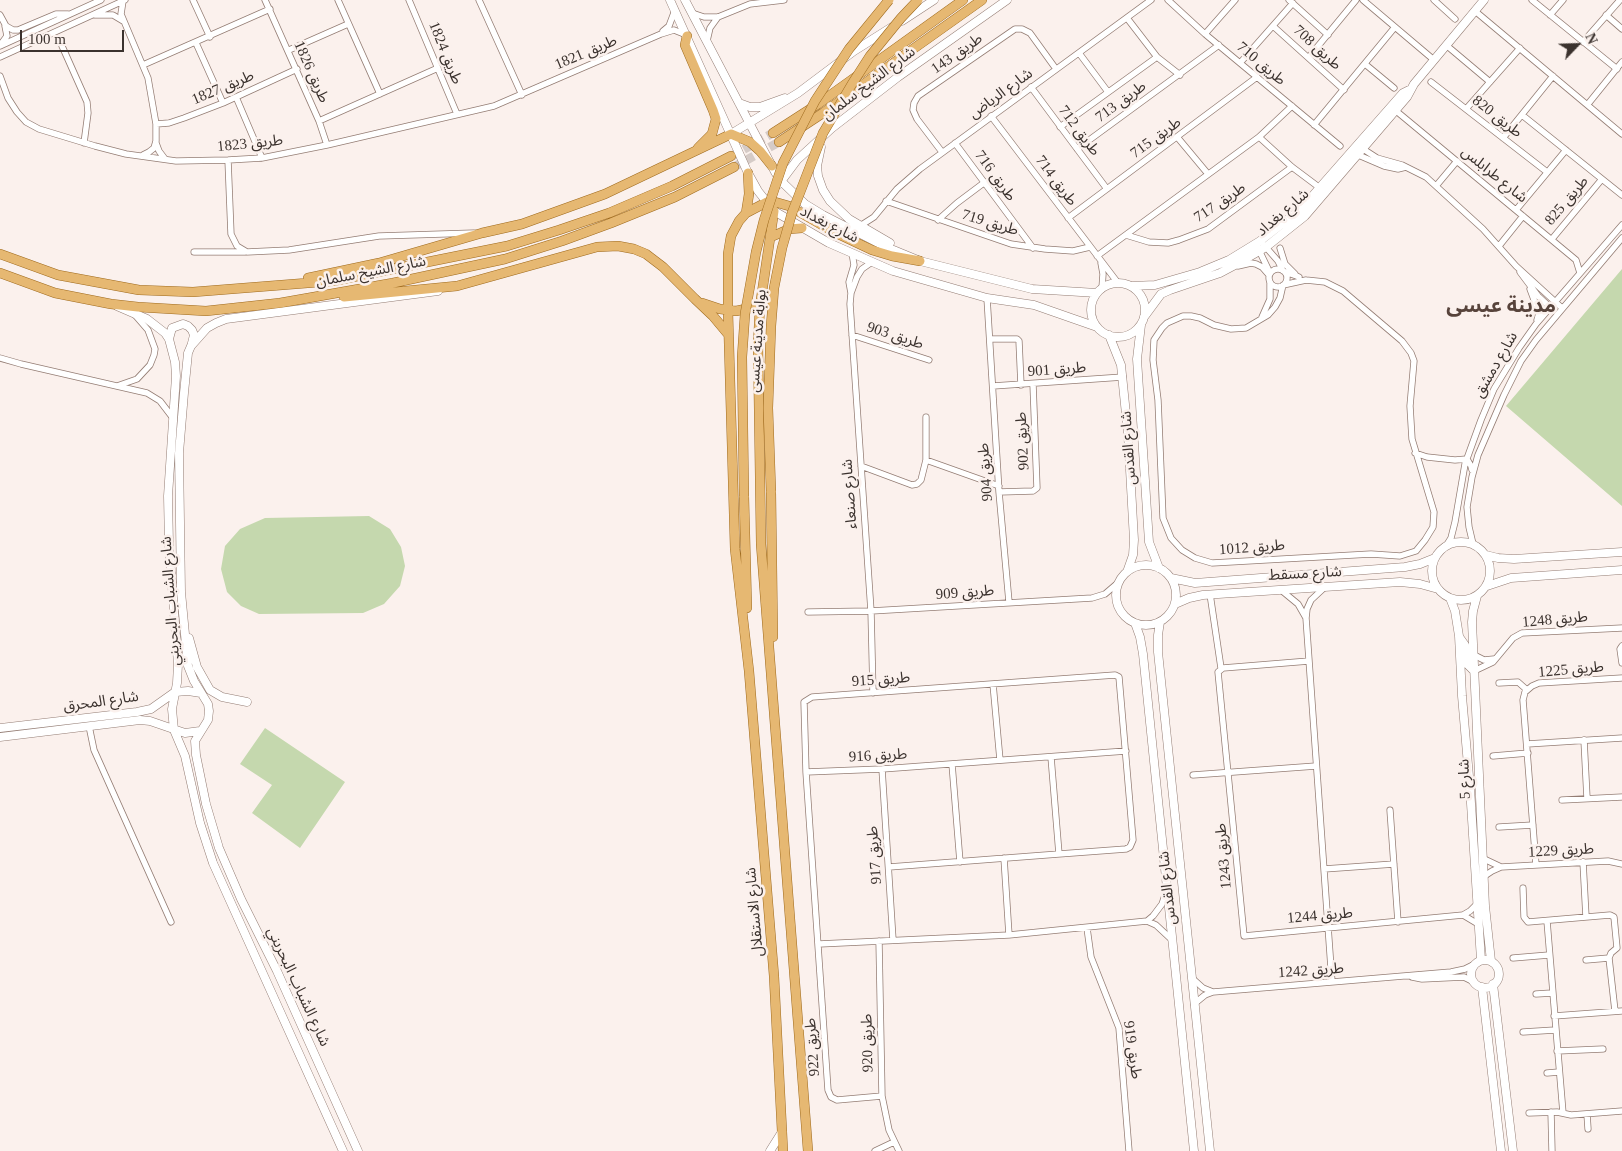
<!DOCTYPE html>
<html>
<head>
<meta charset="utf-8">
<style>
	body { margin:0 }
	#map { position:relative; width:1622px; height:1151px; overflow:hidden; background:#fbf1ed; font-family:"Times New Roman",serif }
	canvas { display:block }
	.north { position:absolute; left:1552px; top:20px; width:50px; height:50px; -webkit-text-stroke:4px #fbf1ed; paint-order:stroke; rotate:66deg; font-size:14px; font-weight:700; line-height:20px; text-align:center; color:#3b322e }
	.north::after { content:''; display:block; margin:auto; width:18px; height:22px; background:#3b322e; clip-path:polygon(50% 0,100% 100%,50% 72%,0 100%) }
	.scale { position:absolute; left:20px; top:30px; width:104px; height:22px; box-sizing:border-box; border:2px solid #3b322e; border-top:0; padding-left:6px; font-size:15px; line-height:18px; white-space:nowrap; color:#3b322e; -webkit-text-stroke:4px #fbf1ed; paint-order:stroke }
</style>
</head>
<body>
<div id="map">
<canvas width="1622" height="1151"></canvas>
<div class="north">N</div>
<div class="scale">100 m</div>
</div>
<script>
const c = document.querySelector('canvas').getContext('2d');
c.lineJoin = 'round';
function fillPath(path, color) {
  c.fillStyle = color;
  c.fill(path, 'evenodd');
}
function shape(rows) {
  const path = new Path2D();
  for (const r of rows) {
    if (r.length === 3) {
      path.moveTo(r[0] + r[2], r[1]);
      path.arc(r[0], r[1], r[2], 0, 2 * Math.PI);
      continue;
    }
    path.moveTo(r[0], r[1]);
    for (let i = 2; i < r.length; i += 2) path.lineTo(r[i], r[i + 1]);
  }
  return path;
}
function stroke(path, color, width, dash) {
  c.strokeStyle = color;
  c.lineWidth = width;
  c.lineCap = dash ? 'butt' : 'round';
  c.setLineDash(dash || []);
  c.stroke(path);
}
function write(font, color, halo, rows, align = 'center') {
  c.font = font + ' "Times New Roman","Noto Sans Arabic",serif';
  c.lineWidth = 5;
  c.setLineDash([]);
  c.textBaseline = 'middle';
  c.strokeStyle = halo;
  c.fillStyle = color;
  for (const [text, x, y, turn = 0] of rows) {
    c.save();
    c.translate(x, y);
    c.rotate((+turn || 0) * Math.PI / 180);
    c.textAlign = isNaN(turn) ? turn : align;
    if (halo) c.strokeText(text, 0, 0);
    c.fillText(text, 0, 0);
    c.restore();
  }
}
const green = shape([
	[1622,269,1622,506,1506,406],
	[369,516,390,529,401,547,405,566,400,586,384,604,363,613,259,614,241,606,227,592,221,569,225,546,240,529,265,518],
	[265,728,345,782,300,848,252,813,272,785,240,764]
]);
const primaryTunnel = shape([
	[732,156,773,133],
	[734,167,779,142]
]);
const street = shape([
	[193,0,210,37],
	[265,0,319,121,327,145],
	[338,0,380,94],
	[409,0,457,114],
	[479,0,522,95],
	[1168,0,1205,34,1340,146],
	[1289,0,1328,35],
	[1363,0,1434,60],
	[1434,0,1455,19],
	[1532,0,1617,69],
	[123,1,121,14,148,78,156,124,156,141,154,148,149,152,143,155],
	[1475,11,1622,134],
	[692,13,704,17,718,17,750,4,784,0],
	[0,15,6,26,13,30,18,30,56,14,68,14],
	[95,15,113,15,123,21],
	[1550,15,1563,0],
	[1606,15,1622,29],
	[1127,18,1157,57,1180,75],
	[1273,26,1344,90],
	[663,31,669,26,675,10],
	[1205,34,1235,0],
	[707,41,710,28,718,17],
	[1583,42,1620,0],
	[196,43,223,103],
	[1,44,7,36,5,26],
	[1446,45,1490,82],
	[0,46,101,0],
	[62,46,87,102,88,113,84,143],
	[289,50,348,24],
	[1079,53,1108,92],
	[0,57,125,0],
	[1309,57,1356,0],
	[1240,63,1293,3],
	[1365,64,1394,88],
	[143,65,270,9],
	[0,76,8,98,17,112,26,122,39,129,95,146,126,154,176,161,228,160,262,158,327,145,494,106,661,34,674,30,684,34],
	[1431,82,1547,172],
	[1031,87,1107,189],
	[236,97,262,158],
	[1588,104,1622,62],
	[1466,109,1520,48],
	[1395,110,1576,260,1580,273],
	[1522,115,1622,195],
	[991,116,1118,283],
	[319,121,438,68],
	[156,124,169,123,184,118,223,103,297,69],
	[1314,125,1395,27],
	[1060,127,1157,57],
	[1259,137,1292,167,1316,185],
	[1178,138,1208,174],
	[1503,138,1553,76],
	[156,143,159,151,165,159],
	[955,143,1033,248],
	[1360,147,1377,158,1402,165,1426,177,1483,229,1516,266,1562,308],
	[1077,149,1219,45],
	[942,152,917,119,913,110,914,103,918,96,1015,29,1022,29,1030,33,1056,69],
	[1356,154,1384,166,1398,169,1406,167],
	[228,160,231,234,237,246,247,252,289,250,379,236,474,233],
	[1436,186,1457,161],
	[886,201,1011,244,1045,249,1073,251,1090,247],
	[1516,210,1566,150],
	[1068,218,1257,77],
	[938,220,957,203,985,182],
	[860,226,874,217,897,189,920,169,1151,0],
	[1126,235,1149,242,1168,243,1179,240,1208,229,1292,167],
	[1552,239,1602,179],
	[1264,245,1278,261,1283,271,1299,277],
	[1499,246,1523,216],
	[1258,248,1269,271],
	[1280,248,1285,264,1295,274],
	[194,252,245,252],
	[1097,256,1259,137,1292,106],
	[872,262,862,269,857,277,851,293,850,304,871,611,873,693],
	[1101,263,1103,274,1102,288],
	[1238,266,1251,263,1256,264,1262,267,1269,275],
	[1278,278,9],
	[1520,272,1538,296,1551,308],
	[1306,280,1325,282,1343,291,1402,341,1411,353,1414,361,1410,406,1412,439,1434,512,1433,527,1425,540,1416,551,1400,556,1371,554,1212,563,1195,558,1182,550,1171,538,1163,518,1158,400,1153,360,1154,340,1162,328,1167,323,1183,316,1191,316,1200,318,1214,325,1231,329,1246,328,1268,315,1275,307,1280,298,1283,285,1306,280],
	[1530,289,1539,313,1537,320],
	[851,293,849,282,854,265,852,253],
	[987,298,999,492,1009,602],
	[1262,317,1270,299,1270,283],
	[852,335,929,360],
	[990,339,1017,339,1019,341,1021,385],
	[0,358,21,364,147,393,160,401,173,418],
	[117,386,137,379,150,365,154,355,155,349,148,330,135,315],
	[993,386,1123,377],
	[1415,453,1427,457,1455,460,1467,459,1471,466,1472,470],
	[926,460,999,486],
	[861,466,912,485,917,484,921,480,926,460,926,417],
	[999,492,1033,491,1037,488,1033,384],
	[1473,544,1469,527,1467,507,1472,477,1478,455,1504,395,1521,361,1536,340,1622,238],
	[1446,546,1451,538,1455,522,1465,464,1481,420,1494,389,1519,348,1536,324,1622,225],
	[1325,587,1311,600,1307,609,1306,618,1332,982],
	[1281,590,1298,604,1306,618],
	[1210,594,1221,668],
	[808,612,871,611,1092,598,1105,594,1119,582],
	[1474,655,1484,660,1494,659],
	[1309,661,1223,668,1218,672,1244,936,1463,915,1470,911,1477,904],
	[1622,663,1620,649,1622,646],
	[1474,671,1493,662,1513,638,1522,633,1622,628],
	[1499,683,1518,682,1527,690],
	[993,684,1000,760],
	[89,726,94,750,171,922],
	[1584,740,1587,798],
	[1527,744,1622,738],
	[1493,756,1528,753],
	[1051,757,1059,854],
	[952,764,960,862],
	[882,769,893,940],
	[806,772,882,769,1126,751],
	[1193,775,1316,766],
	[1562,800,1622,797],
	[1390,810,1398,922],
	[1499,827,1533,825],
	[1004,858,1009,935],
	[1482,858,1501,867],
	[1583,862,1586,917],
	[1536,865,1523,700,1525,692,1532,686,1539,683,1622,678],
	[1324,869,1394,864],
	[1483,877,1492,871,1501,867,1608,861,1622,864],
	[1523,888,1524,917,1528,922,1610,915,1614,917,1617,948,1611,953,1609,958,1615,1011],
	[1463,915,1478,924],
	[1147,921,1153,916,1162,904,1166,892],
	[1547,921,1563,1113],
	[1087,928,1091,957,1119,1028,1129,1151],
	[879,941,882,1096,889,1130,899,1151],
	[819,944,1009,935,1147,921,1156,925,1171,939],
	[1513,958,1549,955],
	[1586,960,1609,958],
	[1412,977,1422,979,1464,977,1474,982],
	[1193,979,1203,988,1213,992],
	[1536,994,1552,993],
	[1194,1004,1205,995,1213,992,1451,972,1465,969,1475,964],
	[1554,1016,1622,1011],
	[1523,1032,1555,1030],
	[1557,1051,1603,1049],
	[1547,1073,1559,1072],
	[882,1096,837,1100,831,1097,828,1090,806,772,804,702,812,697,1115,675,1119,677,1133,840,1130,847,1126,849,1059,854,889,867],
	[1551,1112,1552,1151],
	[1529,1113,1557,1112,1571,1115,1622,1111],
	[1587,1114,1588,1129],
	[875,1151,894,1142]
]);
const secondary = shape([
	[670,0,748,173,758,191,774,211,829,243,893,271,987,298,1034,305,1097,327],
	[685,0,775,172,781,181,805,204,823,215,886,247,920,261,1032,289,1097,293],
	[902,21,934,0],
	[739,103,750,107,760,107,785,98],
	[731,134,798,93,854,51,892,27],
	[821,147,817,166,818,176,823,190,830,201,849,219,890,243],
	[779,184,797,160,832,128,898,77,1007,0],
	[1118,310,27],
	[1132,286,1155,285,1200,272,1229,260,1260,241,1301,209,1403,93,1409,90],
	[117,306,147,319,165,333,169,339,175,362,176,376,168,496,169,545,178,664,177,683,172,709,174,730,185,756,200,823,213,863,343,1151],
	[1144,317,1161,294,1170,290,1220,273,1235,265,1266,247,1305,216,1407,97,1414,84,1484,0],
	[1141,325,1137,359,1149,542,1159,568],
	[1109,335,1121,365,1128,434,1134,540,1133,555,1127,572],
	[169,339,172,328,183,324,188,326,192,330,194,335,192,343],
	[1461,571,29],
	[1486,555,1498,558,1514,559,1622,552],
	[1146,595,30],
	[1171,578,1195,583,1405,567,1420,564,1435,558],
	[1487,586,1511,578,1622,570],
	[1477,596,1473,611,1472,622,1485,906,1491,961],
	[1450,598,1455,611,1459,636,1462,696,1470,788,1481,960],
	[1175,604,1189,598,1203,595,1400,582,1420,584,1438,589],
	[1160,622,1158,635,1158,652,1210,1151],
	[1135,623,1140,637,1143,654,1194,1151],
	[189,638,197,667,210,690,222,697,247,702],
	[1460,638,1465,645,1467,664,1474,671],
	[0,728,137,712,151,709,175,692,188,691,201,693],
	[0,737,140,720,150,721,185,733,200,731],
	[1485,974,14],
	[1493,984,1513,1151],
	[1482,987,1501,1151],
	[358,1151,277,971,241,899,219,848,206,804,196,755,195,741,208,720,209,711,208,704,194,681,188,666,181,592,179,453,184,393,188,353,191,346,207,328,216,323,226,319,438,291],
	[770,1151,782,1132]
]);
const primary = shape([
	[687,36,685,45,713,110,716,119,712,134,698,148],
	[773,133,818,104,963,0],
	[779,142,823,113,982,0],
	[774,211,760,306,758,344,761,544,808,1151],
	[746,213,749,194,748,173],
	[771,237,789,229,802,228],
	[0,254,58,275,139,290,193,292,333,281,507,246,559,230,609,213,672,186,731,156],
	[0,273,55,293,111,304,138,307,206,311,280,303,393,283,505,259,562,241,611,223,675,197,734,167],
	[308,278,379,263,482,233,522,224,605,194,731,134,750,142,760,151,772,166],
	[344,297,457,286,597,247,618,246,634,249,646,254,663,267,695,299,713,316,728,334],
	[702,303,720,309,736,311,760,306],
	[771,491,773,637],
	[744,496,747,608],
	[783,1151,774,976,749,671,735,549,728,311,728,254,731,236,739,221,746,213,767,202,775,202,789,206,836,233,872,250,892,256,920,261]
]);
const primaryBridge = shape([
	[771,491,768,408,771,326,774,288,782,248,792,213,823,133,852,84,870,56,901,18,918,0],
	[744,496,742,357,745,314,756,252,764,220,783,163,815,101,849,49,889,0]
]);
const streetNames = [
	["طريق 708",1317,48,42],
	["طريق 1824",445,53,68],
	["طريق 1821",586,53,-23],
	["طريق 143",957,54,-35],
	["طريق 710",1261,64,40],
	["طريق 1826",311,72,66],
	["شارع الشيخ سلمان",869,84,-37],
	["طريق 1827",223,88,-23],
	["شارع الرياض",1001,94,-36],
	["طريق 713",1121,102,-36],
	["طريق 820",1497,117,38],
	["طريق 712",1079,131,53],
	["طريق 715",1156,138,-36],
	["طريق 1823",250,144,-6],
	["شارع طرابلس",1494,175,39],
	["طريق 716",995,176,54],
	["طريق 714",1056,181,53],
	["طريق 825",1567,201,-50],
	["طريق 717",1220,203,-34],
	["شارع بغداد",1283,213,-41],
	["طريق 719",990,223,17],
	["شارع بغداد",829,225,27],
	["شارع الشيخ سلمان",371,272,-11],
	["طريق 903",895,336,18],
	["بوابة مدينة عيسى",758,341,-86],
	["شارع دمشق",1496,365,-60],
	["طريق 901",1057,370,-4],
	["طريق 902",1023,441,-93],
	["شارع القدس",1129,448,-94],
	["طريق 904",986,472,-94],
	["شارع صنعاء",850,494,-94],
	["طريق 1012",1252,548,-4],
	["شارع مسقط",1305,574,-3],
	["طريق 909",965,593,-4],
	["شارع الشباب البحريني",171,601,-94],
	["طريق 1248",1555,620,-5],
	["طريق 1225",1571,670,-5],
	["طريق 915",881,680,-4],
	["شارع المحرق",101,702,-8],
	["طريق 916",878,756,-3],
	["شارع 5",1465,779,-92],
	["طريق 1229",1561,851,-3],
	["طريق 917",875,855,-94],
	["طريق 1243",1224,856,-95],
	["شارع القدس",1168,888,-96],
	["شارع الاستقلال",755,912,-95],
	["طريق 1244",1320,916,-5],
	["طريق 1242",1311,971,-4],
	["شارع الشباب البحريني",298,987,65],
	["طريق 920",868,1043,-91],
	["طريق 922",813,1047,-94],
	["طريق 919",1132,1050,82]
];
const districtNames = [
	["مدينة عيسى",1501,307]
];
fillPath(green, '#c5d8ae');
stroke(primaryTunnel, '#d5cbc7', 9, [9, 4.5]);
stroke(street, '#947d74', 7);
stroke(secondary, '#947d74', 9);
stroke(primary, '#9f6a1d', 10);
stroke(street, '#fff', 5.5);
stroke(secondary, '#fff', 8);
stroke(primary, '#e6b872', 9);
stroke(primaryBridge, '#9f6a1d', 10, []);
stroke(primaryBridge, '#e6b872', 9);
write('15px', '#3b322e', '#fbf1ed', streetNames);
write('bold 20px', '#57433b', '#fbf1ed', districtNames);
</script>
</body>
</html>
